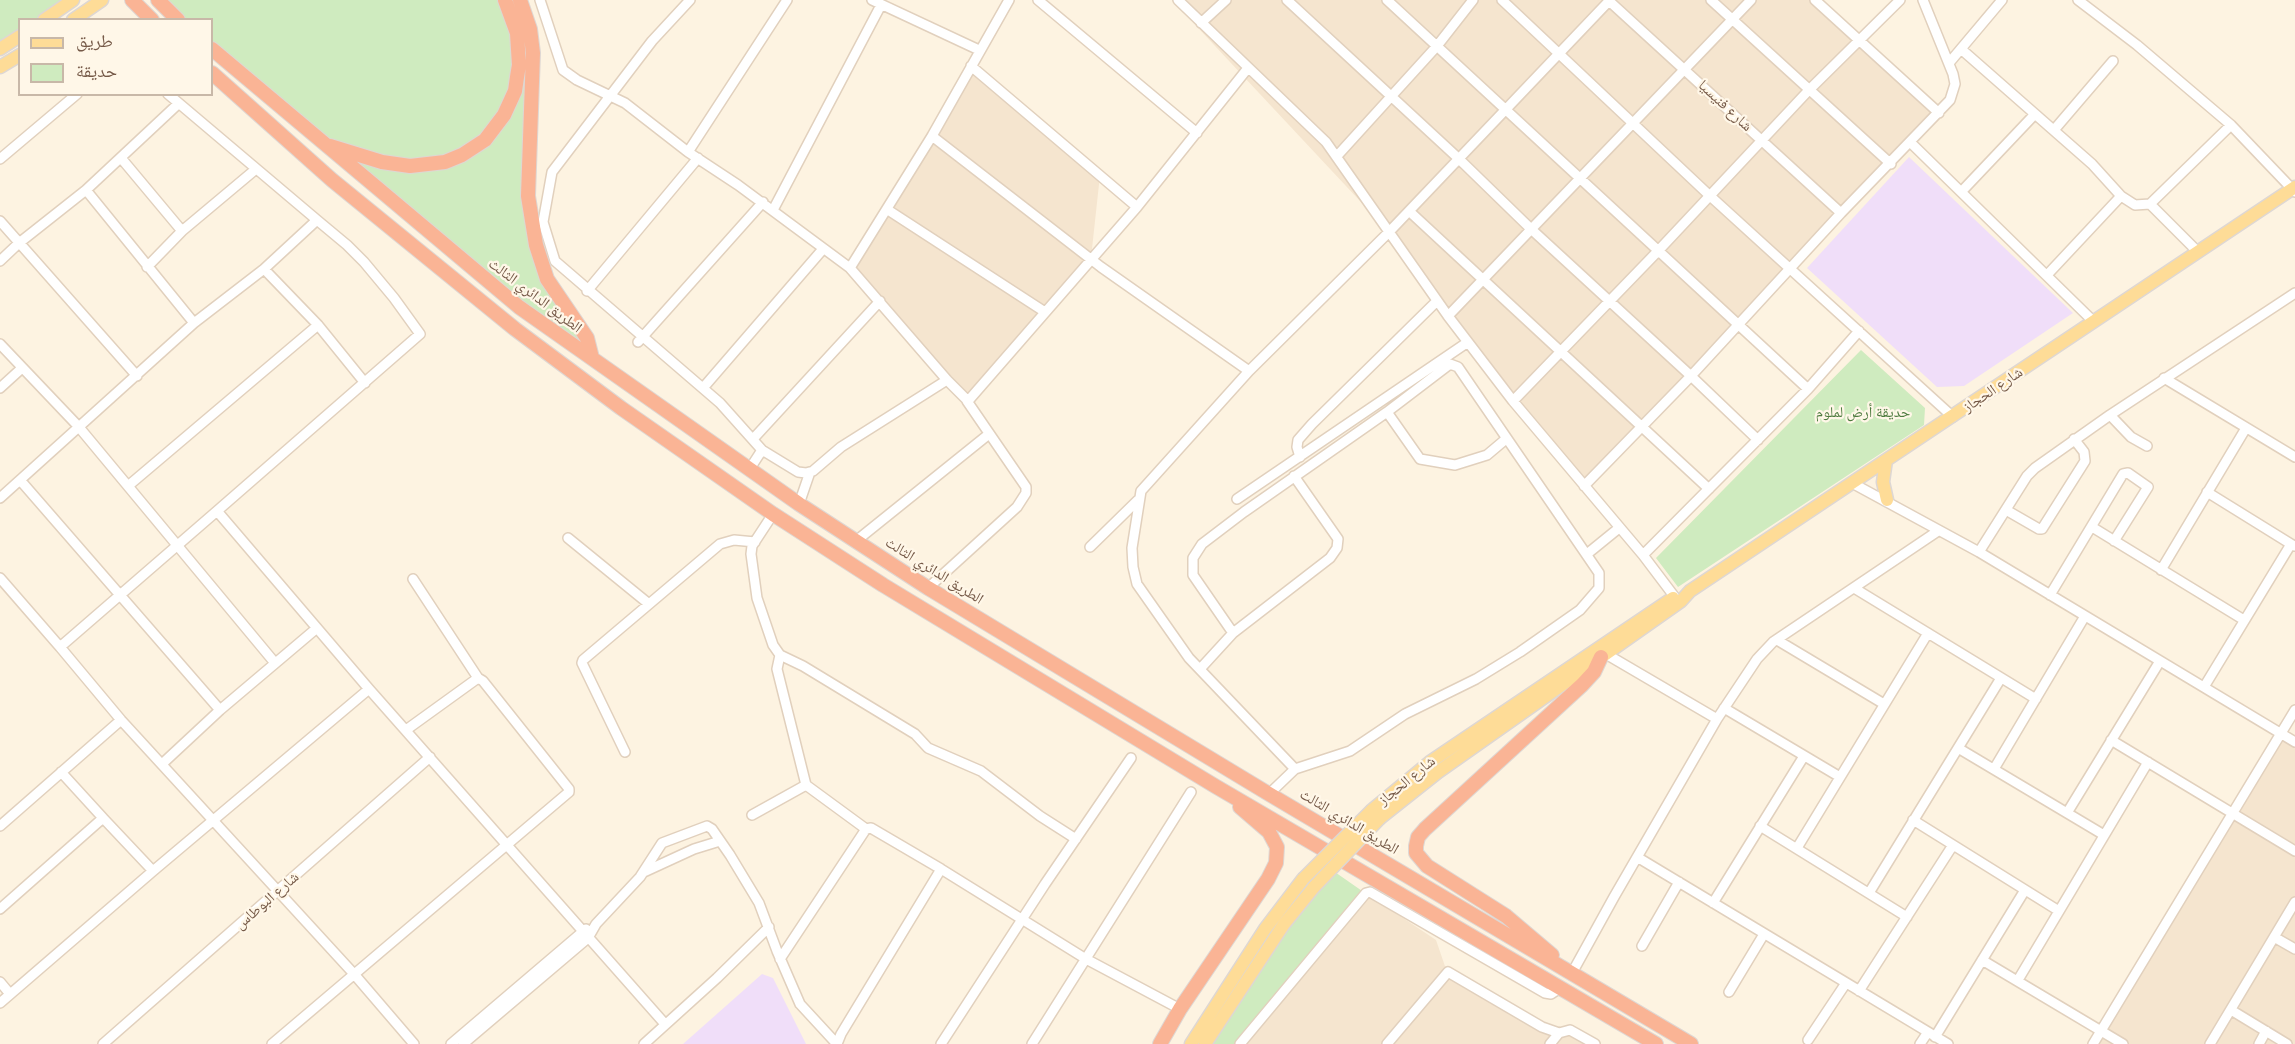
<!DOCTYPE html>
<html>
<head>
<meta charset="utf-8">
<style>
	body { margin:0 }
	#map { position:relative; width:2295px; height:1044px; overflow:hidden; background:#fdf3e1; font-family:"Fira Sans Condensed","Noto Naskh Arabic",sans-serif }
	canvas { display:block }
	.legend { position:absolute; left:18px; top:18px; width:195px; height:78px; box-sizing:border-box; background:#fff7e8; border:2px solid #c8b8a8; margin:0; padding:8px 10px; list-style:none; font-size:18px; color:#755947 }
	.legend li { display:flex; align-items:center; gap:12px; height:30px }
	.legend b { width:30px; border:2px solid #c8b8a8 }
</style>
</head>
<body>
<div id="map">
<canvas width="2295" height="1044"></canvas>
<ul class="legend">
<li><b style="height:8px;background:#fedc97"></b>طريق</li>
<li><b style="height:16px;background:#cfebbf"></b>حديقة</li>
</ul>
</div>
<script>
const c = document.querySelector('canvas').getContext('2d');
c.lineJoin = 'round';
function fillPath(path, color) {
  c.fillStyle = color;
  c.fill(path, 'evenodd');
}
function shape(rows) {
  const path = new Path2D();
  for (const r of rows) {
    path.moveTo(r[0], r[1]);
    for (let i = 2; i < r.length; i += 2) path.lineTo(r[i], r[i + 1]);
  }
  return path;
}
function stroke(path, color, width, dash) {
  c.strokeStyle = color;
  c.lineWidth = width;
  c.lineCap = dash ? 'butt' : 'round';
  c.setLineDash(dash || []);
  c.stroke(path);
}
function write(font, color, halo, rows, align = 'center') {
  c.font = font + ' "Fira Sans Condensed","Noto Naskh Arabic",sans-serif';
  c.lineWidth = 4.5;
  c.setLineDash([]);
  c.textBaseline = 'middle';
  c.strokeStyle = halo;
  c.fillStyle = color;
  for (const [text, x, y, turn = 0] of rows) {
    c.save();
    c.translate(x, y);
    c.rotate((+turn || 0) * Math.PI / 180);
    c.textAlign = isNaN(turn) ? turn : align;
    if (halo) c.strokeText(text, 0, 0);
    c.fillText(text, 0, 0);
    c.restore();
  }
}
const residential = shape([
	[1172,0,1816,0,1939,113,1584,486,1389,232],
	[971,66,1100,175,1091,258,969,401,851,268],
	[2281,733,2295,742,2295,1044,2095,1044],
	[1367,894,1436,940,1448,975,1545,1030,1570,1031,1594,1044,1241,1044]
]);
const education = shape([
	[1909,157,2073,313,1964,386,1937,387,1807,268],
	[762,974,773,978,806,1044,683,1044]
]);
const green = shape([
	[0,0,72,0,42,19,20,20,19,34,0,47],
	[161,0,502,0,516,44,511,95,486,135,452,157,409,163,326,140,212,43,212,20,184,19],
	[531,75,532,237,589,354,328,147,425,167,489,139,518,80],
	[1861,350,1925,408,1924,425,1678,587,1656,558],
	[1332,870,1365,893,1240,1044,1207,1044,1284,926]
]);
const minor = shape([
	[540,0,563,70,577,80,625,103,688,152,738,185,850,268,947,380,968,401,1137,207,1248,68],
	[690,0,652,41,552,172,543,222,555,261,720,403,762,450,798,472,806,473,813,471,841,447,947,380],
	[872,0,979,50],
	[1038,0,1197,133],
	[1178,0,1326,142,1448,316,1513,401,1643,555,1674,596],
	[1287,0,1458,158,1531,229,1691,376,1758,440],
	[1387,0,1808,389],
	[1502,0,1709,195,1953,417],
	[1608,0,1841,213],
	[1711,0,1891,164],
	[1815,0,1939,113],
	[2078,0,2137,45,2231,125,2295,192],
	[1201,23,1226,0],
	[1961,49,2092,164,2121,196,2135,205,2150,204,2231,125],
	[1949,63,2002,0],
	[971,66,1137,207],
	[2054,130,2113,61],
	[932,136,1101,267,1249,371],
	[1911,143,2093,321],
	[688,152,787,0],
	[1337,156,1437,46,1473,0],
	[121,158,182,231,256,169],
	[0,159,77,94],
	[86,190,194,323],
	[1962,191,2035,114],
	[2150,204,2197,251],
	[773,210,881,5],
	[888,210,1045,312],
	[1409,211,1709,489],
	[0,221,137,376],
	[0,261,19,243,86,190,178,104],
	[147,267,182,231],
	[850,268,932,136,1009,0],
	[264,269,318,325,365,383],
	[2047,275,2121,196],
	[587,291,698,158],
	[1448,316,1751,0],
	[638,342,763,202],
	[0,344,78,426,275,663],
	[2164,378,2295,457],
	[0,388,22,368],
	[703,388,823,249],
	[1513,401,1658,251,1809,90,1900,0],
	[1387,412,1420,459,1455,465,1487,455,1506,439],
	[2110,415,2131,437,2147,446],
	[753,439,880,301],
	[1300,457,1297,447,1298,440,1312,424,1437,301],
	[749,470,762,450],
	[20,480,220,710],
	[1852,483,1979,552,2295,742],
	[128,486,318,325],
	[1584,486,1691,376,1841,213,1950,100,1955,84,1953,74,1923,0],
	[2207,492,2294,546],
	[0,498,194,323,264,269,317,220,168,94],
	[1237,499,1468,342],
	[799,504,810,472],
	[2006,510,2039,529,2042,529,2085,461,2084,452,2074,439],
	[217,511,420,334,394,298,364,262,347,245,317,220],
	[773,514,752,546,751,554,757,598,773,645,780,655,803,666,915,734,928,748,981,771,1040,816,1076,839],
	[2092,527,2244,620],
	[568,538,649,604],
	[856,541,989,434],
	[1090,547,1138,500],
	[1979,552,2027,476,2035,468,2110,415,2295,293],
	[1587,554,1619,528],
	[1643,555,1808,389,1859,331],
	[2161,570,2246,428],
	[0,578,60,647,217,511,369,689,665,1024],
	[413,579,478,678],
	[928,588,1017,507,1026,493,1026,487,967,401],
	[1854,588,2036,699],
	[2050,595,2123,474,2128,473,2148,487,2114,541],
	[1233,633,1193,575,1193,558,1202,544,1244,512,1387,412,1450,364,1458,367,1599,573,1599,588,1580,610,1520,652,1476,679,1405,714,1350,751,1295,769,1269,794],
	[1777,640,1884,704],
	[60,647,121,720,354,974,414,1044],
	[1606,654,1717,719],
	[780,655,777,669,806,785,866,829,871,828,941,869,1086,959,1180,1009],
	[1200,669,1233,633,1330,558,1337,548,1338,539,1294,476],
	[2204,687,2291,544],
	[1724,708,1840,777],
	[2111,740,2295,851],
	[1958,748,2104,835],
	[625,752,582,663,583,660,720,544,734,540,755,542],
	[162,764,220,710,317,628],
	[1295,769,1189,658,1137,584,1133,567,1132,548,1141,491,1249,371,1389,232,1610,0],
	[1994,769,2085,616],
	[61,772,103,818],
	[2067,813,2160,661],
	[752,815,806,785],
	[1913,820,2059,911],
	[0,826,121,720],
	[1760,826,1907,917],
	[1797,848,1928,633],
	[1637,857,1948,1044],
	[644,872,694,849,720,841],
	[1869,893,2001,678],
	[1713,903,1804,756],
	[0,909,103,818,153,871],
	[2274,937,2295,949],
	[1642,946,1679,882],
	[780,959,866,829],
	[1982,960,2123,1044],
	[1572,973,1614,897,1717,719,1757,659,1773,642,1938,531],
	[2018,980,2148,762],
	[0,982,10,994],
	[1859,991,1953,845],
	[1729,992,1764,934],
	[0,1003,153,871,369,689],
	[2231,1010,2287,1044],
	[1935,1037,2025,890],
	[1808,1040,1846,983],
	[103,1044,430,757],
	[272,1044,569,792,569,789,483,681,478,678,406,730],
	[451,1044,586,929],
	[463,1044,588,938,596,924,640,877,662,843,707,826,712,829,730,855,759,903,777,951,800,1004,836,1043],
	[644,1044,717,978,769,927],
	[837,1044,841,1034,941,869],
	[941,1044,1045,884,1131,758],
	[1032,1044,1191,792],
	[1240,1044,1366,893,1370,892,1545,993,1551,994,1560,988],
	[1387,1044,1448,972,1542,1027,1559,1033,1570,1030,1595,1044],
	[1550,1044,1559,1033],
	[1920,1044,1928,1032],
	[2093,1044,2295,710],
	[2210,1044,2295,902],
	[2259,1044,2266,1031]
]);
const major = shape([
	[44,20,73,0],
	[73,20,102,0],
	[0,49,20,36],
	[0,67,20,55],
	[1886,460,1883,482,1887,500],
	[1372,810,1430,762,1673,598],
	[1380,818,1438,772,1681,601,1690,591,2295,187],
	[1191,1044,1265,929,1303,879],
	[1205,1044,1284,924,1314,887]
]);
const highway = shape([
	[132,0,152,20],
	[158,0,178,20],
	[520,0,530,29,533,53,528,196,536,245,547,279,587,338,592,358],
	[212,49,519,307,799,504,928,588,1269,794,1691,1044],
	[212,73,332,180,515,329,621,408,773,514,883,585,1215,786,1656,1044],
	[330,146,382,162,410,166,445,162,462,155,485,140,504,115,515,91,517,77,519,65,517,33,505,0],
	[1552,955,1506,916,1427,866,1416,853,1416,846,1418,837,1425,829,1582,685,1594,672,1601,657],
	[1160,1044,1180,1009,1268,879,1276,863,1277,847,1269,832,1240,807]
]);
const majorBridge = shape([
	[1303,879,1372,810],
	[1314,887,1380,818]
]);
const streetNames = [
	["شارع فنيسيا",1725,106,43],
	["الطريق الدائري الثالث",535,296,37],
	["شارع الحجاز",1993,390,-34],
	["الطريق الدائري الثالث",934,571,32],
	["شارع الحجاز",1407,781,-39],
	["الطريق الدائري الثالث",1349,822,31],
	["شارع البوطاس",267,901,-41]
];
const parkNames = [
	["حديقة أرض لملوم",1863,413]
];
fillPath(residential, '#f5e5cf');
fillPath(education, '#f0def9');
fillPath(green, '#cfebbf');
stroke(minor, '#e1d0bd', 12);
stroke(major, '#ded7d3', 15);
stroke(highway, '#ded7d3', 16);
stroke(minor, '#fff', 9);
stroke(major, '#fedc97', 12);
stroke(highway, '#fab495', 14);
stroke(majorBridge, '#ded7d3', 15, []);
stroke(majorBridge, '#fedc97', 12);
write('15px', '#755947', '#fff7e8', streetNames);
write('15px', '#4e7b3f', '#fff7e8', parkNames);
</script>
</body>
</html>
